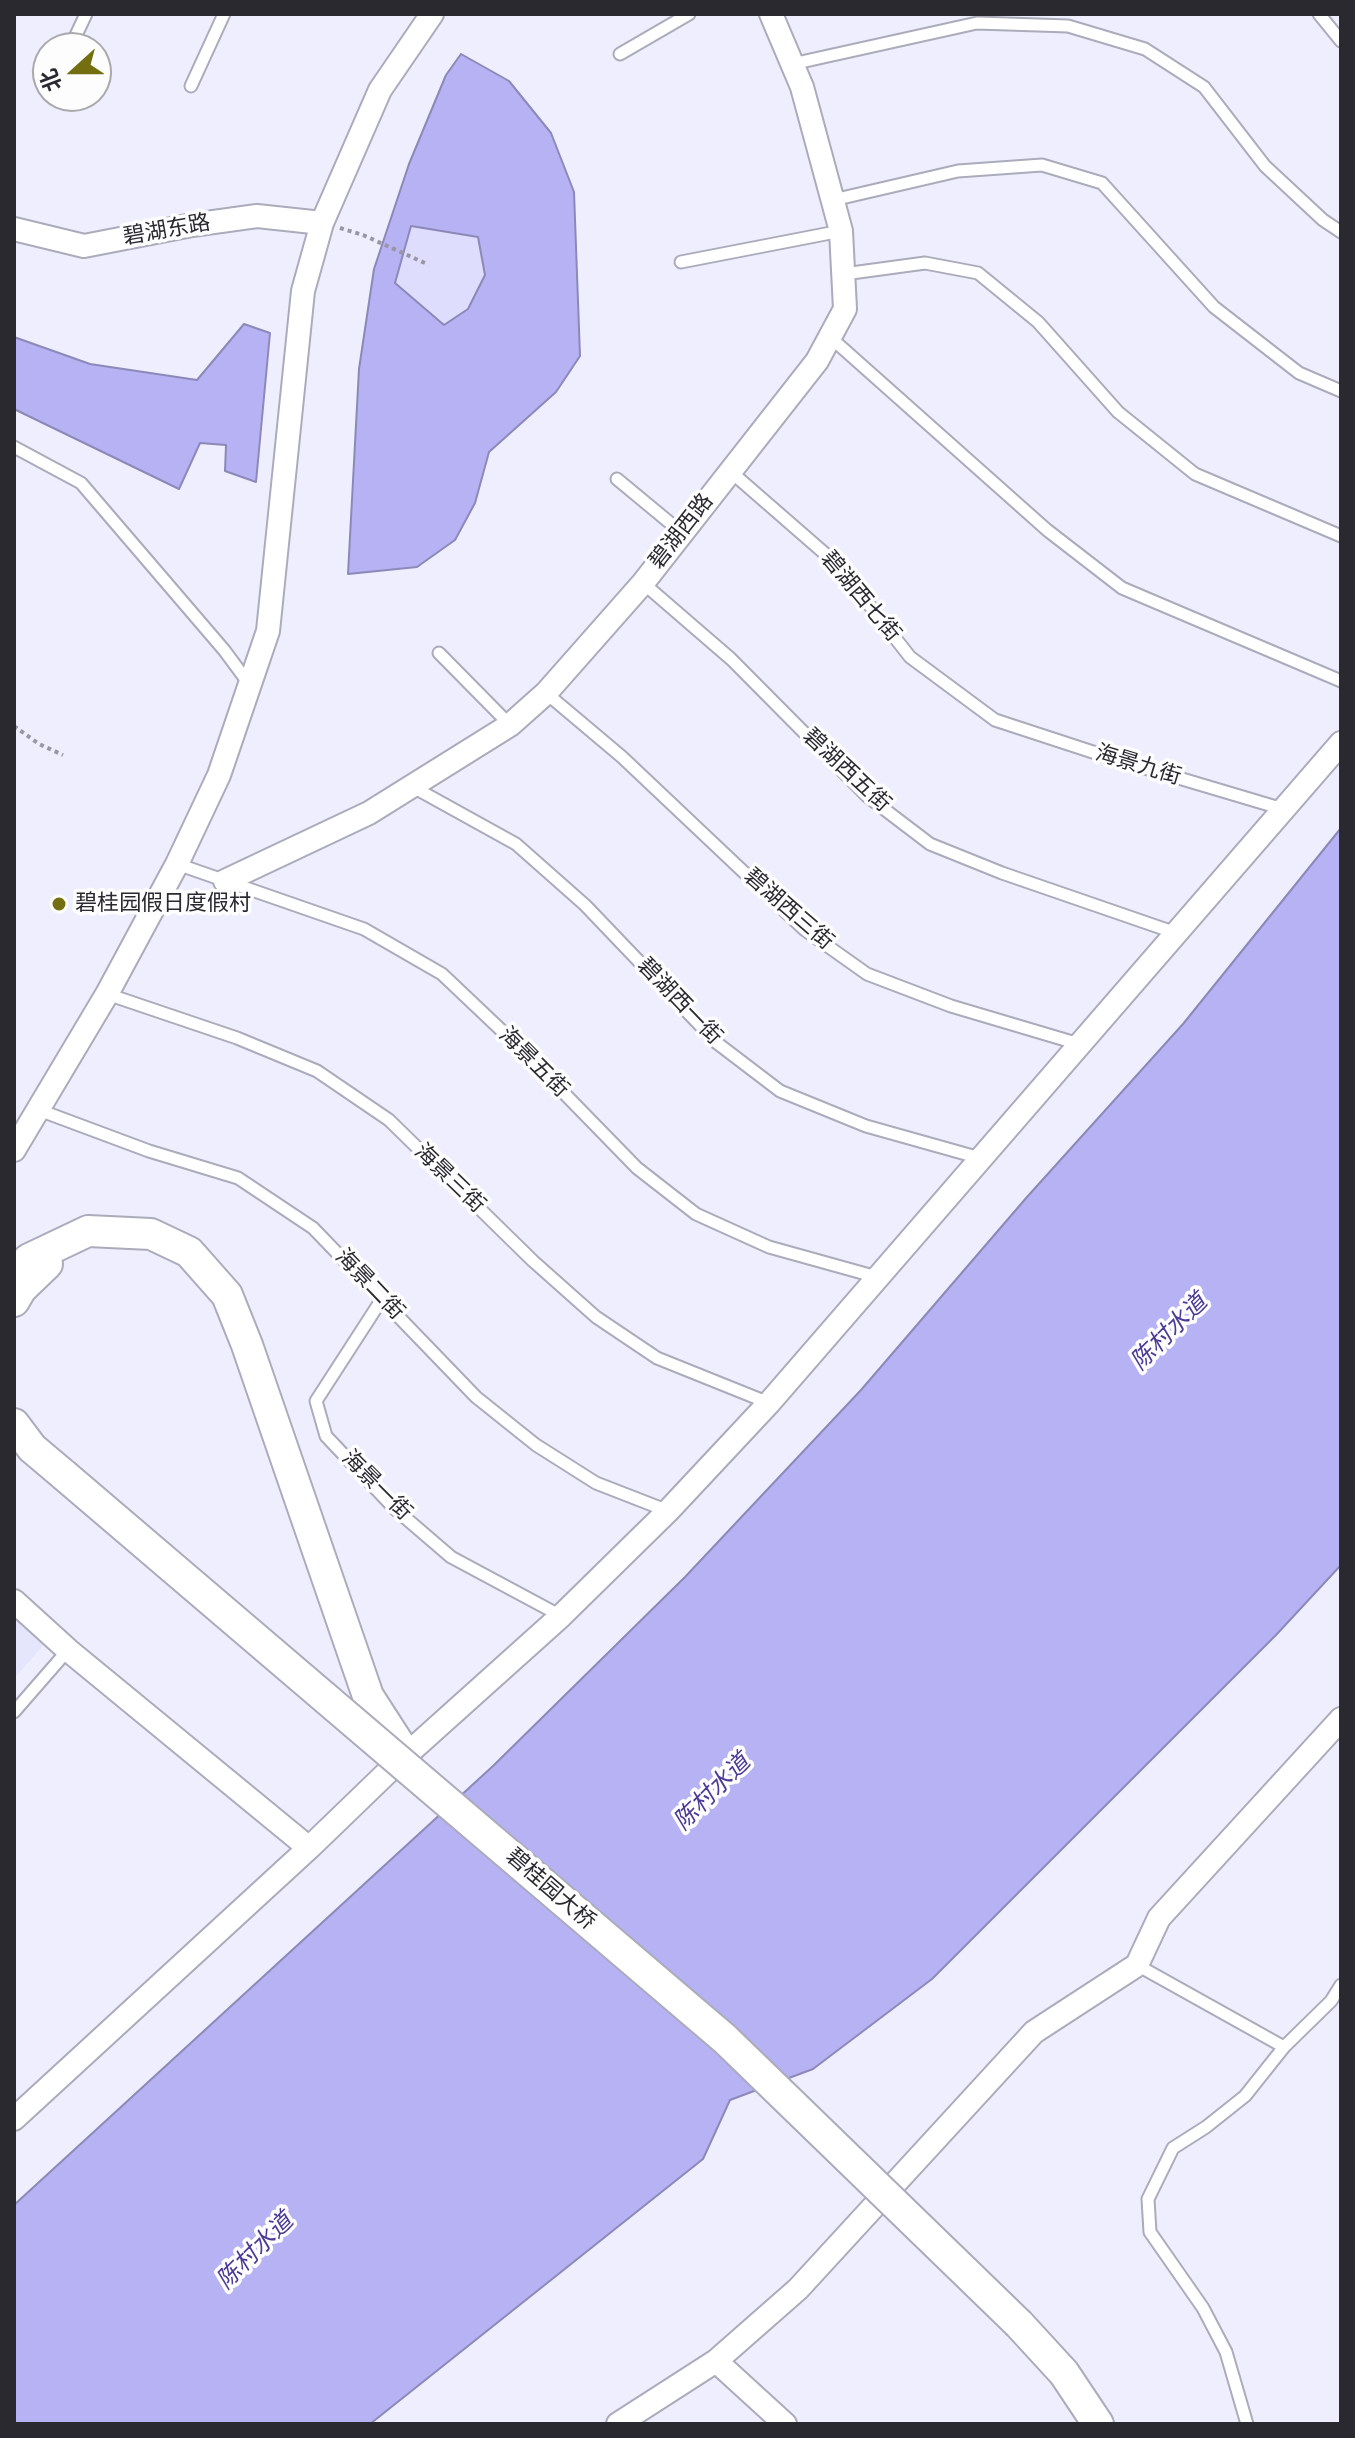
<!DOCTYPE html>
<html>
<head>
<meta charset="utf-8">
<style>
	body { margin:0 }
	#map { position:relative; width:1355px; height:2438px; overflow:hidden; background:#eeeefe; font-family:Roboto,"Noto Sans SC",sans-serif }
	canvas { display:block }
	.frame { position:absolute; inset:0; border:16px solid #2a2930; pointer-events:none }
	.north { position:absolute; left:32px; top:32px; width:80px; height:80px; box-sizing:border-box; background:#fdfdfd; border:2px solid #a9a8ab; border-radius:50%; rotate:249deg; font-size:22px; font-weight:700; line-height:32px; text-align:center; color:#2a2930 }
	.north::after { content:''; display:block; margin:auto; width:28px; height:36px; background:#736f10; clip-path:polygon(50% 0,100% 100%,50% 72%,0 100%) }
</style>
</head>
<body>
<div id="map">
<canvas width="1355" height="2438"></canvas>
<div class="frame"></div>
<div class="north">北</div>
</div>
<script>
const c = document.querySelector('canvas').getContext('2d');
c.lineJoin = 'round';
function fillPath(path, color) {
  c.fillStyle = color;
  c.fill(path, 'evenodd');
}
function shape(rows) {
  const path = new Path2D();
  for (const r of rows) {
    path.moveTo(r[0], r[1]);
    for (let i = 2; i < r.length; i += 2) path.lineTo(r[i], r[i + 1]);
  }
  return path;
}
function stroke(path, color, width, dash) {
  c.strokeStyle = color;
  c.lineWidth = width;
  c.lineCap = dash ? 'butt' : 'round';
  c.setLineDash(dash || []);
  c.stroke(path);
}
function write(font, color, halo, rows, align = 'center') {
  c.font = font + ' Roboto,"Noto Sans SC",sans-serif';
  c.lineWidth = 7;
  c.setLineDash([]);
  c.textBaseline = 'middle';
  c.strokeStyle = halo;
  c.fillStyle = color;
  for (const [text, x, y, turn = 0] of rows) {
    c.save();
    c.translate(x, y);
    c.rotate((+turn || 0) * Math.PI / 180);
    c.textAlign = isNaN(turn) ? turn : align;
    if (halo) c.strokeText(text, 0, 0);
    c.fillText(text, 0, 0);
    c.restore();
  }
}
const built = shape([
	[14,1613,47,1641,14,1679]
]);
const green = shape([
	[411,226,478,236,485,275,468,309,444,325,395,283]
]);
const water = shape([
	[461,54,509,81,551,133,574,192,580,356,556,392,489,452,475,503,455,540,417,567,348,574,359,369,374,269,409,164,446,75,461,54],
	[411,226,478,237,485,275,468,309,444,325,395,283,411,226],
	[244,324,270,333,256,482,225,471,226,445,200,443,179,489,14,409,14,337,90,364,197,380,244,324],
	[1341,828,1341,1565,1276,1635,932,1979,813,2069,730,2100,703,2159,370,2424,14,2424,14,2205,493,1766,685,1577,861,1390,1027,1197,1183,1024,1341,828]
]);
const path = shape([
	[340,228,363,235,427,264],
	[14,726,39,744,63,755]
]);
const lane = shape([
	[1319,14,1341,41],
	[70,48,86,14],
	[620,54,689,14],
	[792,64,977,23,1068,26,1145,49,1204,87,1265,166,1323,220,1341,232],
	[191,86,224,14],
	[833,200,958,171,1042,165,1102,183,1214,307,1299,373,1341,391],
	[681,262,841,231],
	[844,274,925,263,978,273,1038,322,1118,412,1195,474,1341,536],
	[830,337,1047,530,1122,588,1341,681],
	[14,447,81,483,224,650,250,685],
	[730,471,838,565,910,657,995,720,1108,757,1283,809],
	[617,479,681,532],
	[643,583,731,659,867,796,930,844,1002,873,1176,933],
	[439,653,510,725],
	[546,693,622,757,805,930,867,974,951,1006,1079,1044],
	[413,787,516,844,585,905,717,1043,780,1091,866,1126,980,1158],
	[177,864,364,929,442,974,519,1047,637,1168,696,1214,769,1247,877,1277],
	[107,994,237,1038,317,1071,389,1120,533,1261,596,1317,657,1358,769,1403],
	[39,1110,149,1151,238,1178,313,1228,476,1397,536,1445,596,1483,668,1511],
	[382,1299,316,1401,326,1436,394,1508,451,1557,561,1616],
	[14,1712,68,1650],
	[1137,1965,1284,2047],
	[1247,2424,1226,2352,1203,2308,1150,2232,1148,2199,1173,2148,1206,2127,1245,2096,1284,2047,1331,2001,1341,1985]
]);
const street = shape([
	[14,229,84,246,192,225,257,216,322,223],
	[225,881,369,813,510,725,546,693,643,583,817,361,845,309,841,231,802,87,771,14],
	[14,1150,107,994,177,864,219,775,268,631,303,291,322,223,380,90,432,14],
	[14,1601,68,1650,309,1848],
	[14,2119,309,1848,395,1765,561,1616,668,1511,769,1403,1341,743],
	[716,2361,785,2424],
	[618,2424,716,2361,798,2289,1034,2032,1137,1965,1159,1918,1341,1719]
]);
const secondary = shape([
	[14,1273,29,1259,88,1231,151,1234,189,1252,227,1295,247,1345,368,1696,406,1755],
	[14,1301,21,1289,47,1264],
	[14,1424,32,1448,64,1475],
	[1019,2324,1064,2373,1098,2424]
]);
const secondaryBridge = shape([
	[64,1475,725,2039,1019,2324]
]);
const markers = [
	[59,904,8,"#736f10"]
];
const streetNames = [
	["碧湖东路",167,231,-10],
	["碧湖西路",682,532,-52],
	["碧湖西七街",860,597,50],
	["海景九街",1138,766,17],
	["碧湖西五街",846,771,43],
	["碧湖西三街",788,910,41],
	["碧湖西一街",679,1002,46],
	["海景五街",533,1063,45],
	["海景三街",449,1179,44],
	["海景二街",369,1285,46],
	["海景一街",376,1486,45],
	["碧桂园大桥",550,1890,41]
];
const poiNames = [
	["碧桂园假日度假村",75,904]
];
const waterNames = [
	["陈村水道",1170,1333,-45],
	["陈村水道",713,1793,-45],
	["陈村水道",256,2252,-45]
];
fillPath(built, '#e6e5fe');
fillPath(green, '#deddfd');
fillPath(water, '#b6b2f3');
stroke(water, '#8c89b8', 2);
stroke(lane, '#ababbb', 15);
stroke(street, '#ababbb', 26);
stroke(secondary, '#ababbb', 34);
stroke(path, '#9897a3', 4, [4, 4]);
stroke(lane, '#fff', 11);
stroke(street, '#fff', 22);
stroke(secondary, '#fff', 30);
stroke(secondaryBridge, '#ababbb', 34, []);
stroke(secondaryBridge, '#fff', 30);
for (const [x, y, r, color] of markers) {
  const dot = new Path2D();
  dot.arc(x, y, r, 0, 2 * Math.PI);
  c.fillStyle = color;
  c.fill(dot);
  stroke(dot, '#fdfdfd', 3);
}
write('22px', '#2a2930', '#fdfdfd', streetNames);
write('22px', '#2a2930', '#fdfdfd', poiNames, 'left');
write('italic 24px', '#4b3a96', '#fdfdfd', waterNames);
</script>
</body>
</html>
